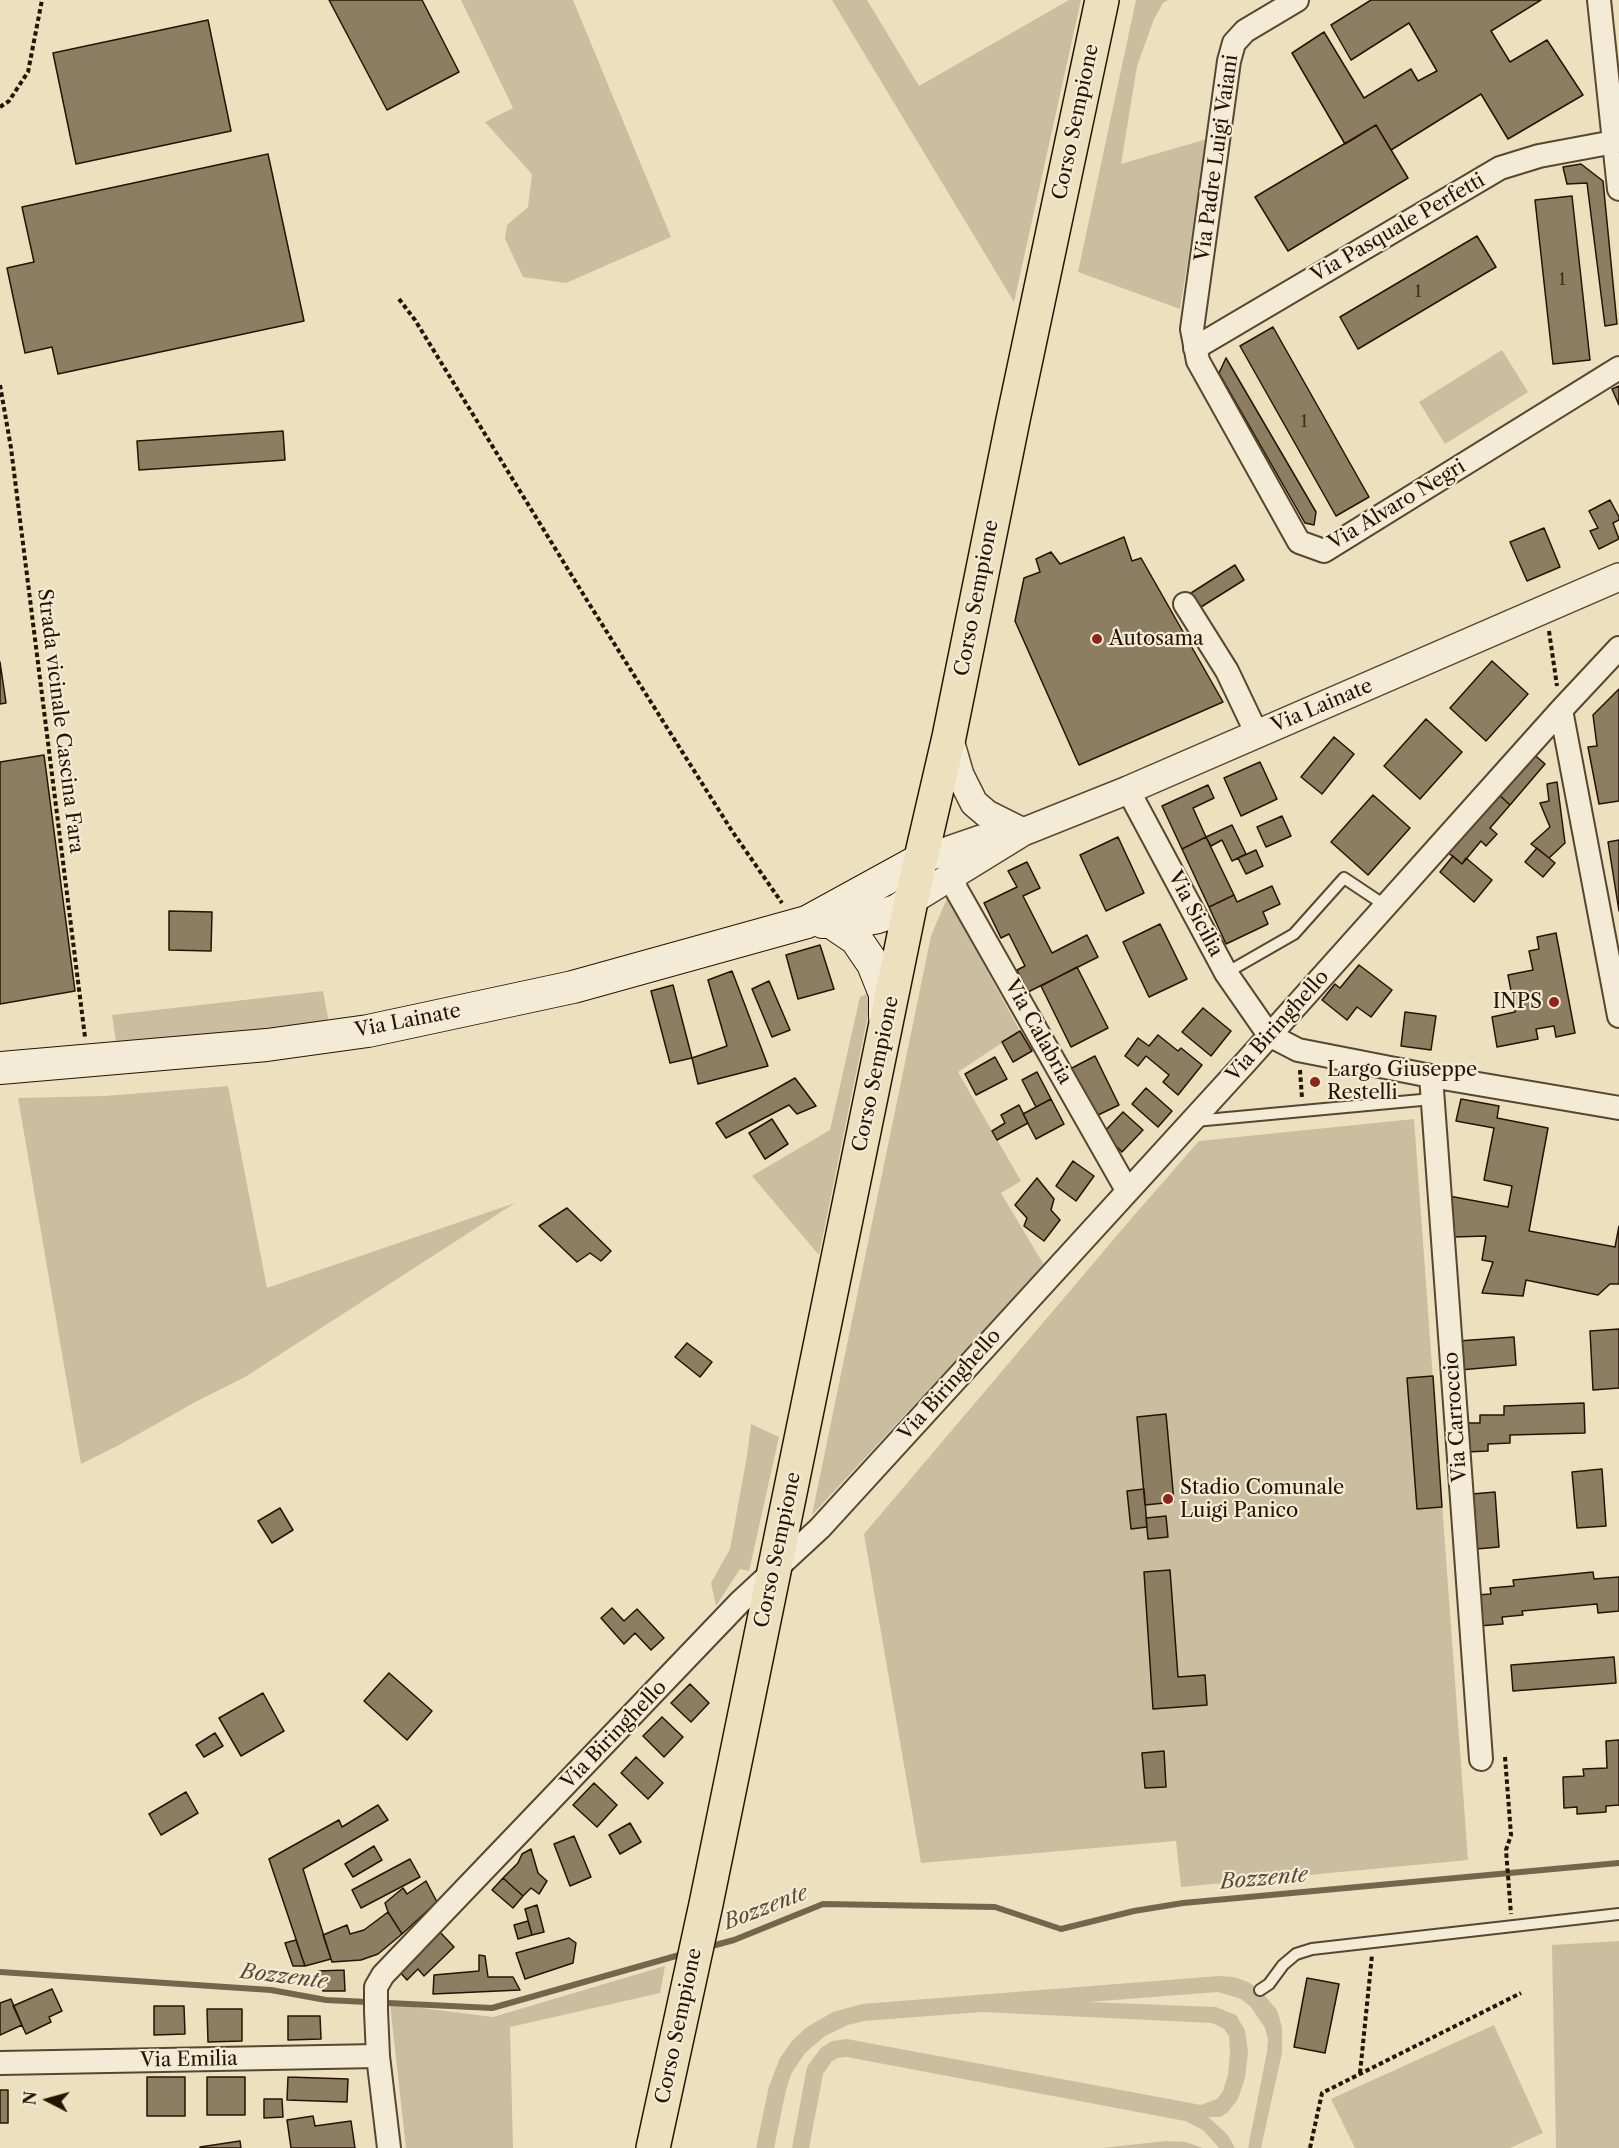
<!DOCTYPE html>
<html>
<head>
<meta charset="utf-8">
<style>
	body { margin:0 }
	#map { position:relative; width:1619px; height:2148px; overflow:hidden; background:#ece0bf; font-family:"Libre Caslon Text",serif }
	canvas { display:block }
	.north { position:absolute; left:18px; top:2070px; width:60px; height:60px; -webkit-text-stroke:4px #f3ebd5; paint-order:stroke; rotate:276deg; font-size:16px; font-weight:700; line-height:24px; text-align:center; color:#271400 }
	.north::after { content:''; display:block; margin:auto; width:21px; height:27px; background:#271400; clip-path:polygon(50% 0,100% 100%,50% 72%,0 100%) }
</style>
</head>
<body>
<div id="map">
<canvas width="1619" height="2148"></canvas>
<div class="north">N</div>
</div>
<script>
const c = document.querySelector('canvas').getContext('2d');
c.lineJoin = 'round';
function fillPath(path, color) {
  c.fillStyle = color;
  c.fill(path, 'evenodd');
}
function shape(rows) {
  const path = new Path2D();
  for (const r of rows) {
    path.moveTo(r[0], r[1]);
    for (let i = 2; i < r.length; i += 2) path.lineTo(r[i], r[i + 1]);
  }
  return path;
}
function stroke(path, color, width, dash) {
  c.strokeStyle = color;
  c.lineWidth = width;
  c.lineCap = dash ? 'butt' : 'round';
  c.setLineDash(dash || []);
  c.stroke(path);
}
function write(font, color, halo, rows, align = 'center') {
  c.font = font + ' "Libre Caslon Text",serif';
  c.lineWidth = 4.5;
  c.setLineDash([]);
  c.textBaseline = 'middle';
  c.strokeStyle = halo;
  c.fillStyle = color;
  for (const [text, x, y, turn = 0] of rows) {
    c.save();
    c.translate(x, y);
    c.rotate((+turn || 0) * Math.PI / 180);
    c.textAlign = isNaN(turn) ? turn : align;
    if (halo) c.strokeText(text, 0, 0);
    c.fillText(text, 0, 0);
    c.restore();
  }
}
const green = shape([
	[461,0,573,0,671,237,566,283,523,277,505,239,507,225,528,207,532,174,485,122,513,108],
	[832,0,867,0,919,86,1069,0,1081,0,1014,302],
	[1136,0,1168,0,1163,3,1154,19,1137,66,1121,164,1207,139,1180,309,1078,272],
	[1502,350,1528,392,1445,444,1419,402],
	[947,898,1020,1031,958,1072,1021,1181,1001,1193,1044,1265,812,1515,931,936],
	[323,991,329,1023,117,1048,112,1015],
	[870,992,870,1005,819,1255,752,1176,830,1130,860,997],
	[228,1086,267,1288,515,1203,245,1377,197,1401,119,1445,81,1464,18,1098,105,1096],
	[1414,1119,1468,1860,1181,1887,1176,1841,921,1863,864,1534,1130,1220,1199,1141],
	[751,1424,779,1437,749,1571,740,1569,716,1606,711,1583,730,1549,747,1456],
	[1619,1941,1619,2148,1556,2148,1552,1945],
	[665,1966,660,1993,510,2027,513,2148,406,2148,390,2004,493,2017],
	[1219,1976,1234,1977,1248,1982,1260,1990,1277,2010,1282,2027,1282,2053,1261,2148,1248,2148,1267,2052,1268,2040,1265,2028,1251,2007,1241,1999,1218,1992,1088,2002,1216,2007,1236,2015,1245,2030,1248,2052,1245,2078,1238,2099,1228,2112,1220,2117,1208,2117,1227,2134,1235,2148,1219,2148,1203,2130,1185,2121,847,2057,838,2058,832,2061,823,2074,809,2148,792,2148,807,2067,821,2048,832,2041,847,2039,1201,2105,1217,2099,1223,2091,1228,2075,1230,2052,1229,2036,1224,2029,1212,2023,982,2012,864,2021,848,2025,825,2036,805,2053,791,2074,786,2090,774,2148,756,2148,769,2086,780,2058,792,2041,807,2027,833,2012,862,2004],
	[1494,2025,1543,2133,1510,2148,1355,2148,1331,2099],
	[1166,2141,1186,2142,1203,2148,1102,2148]
]);
const stream = shape([
	[708,1947,734,1940,823,1904,995,1907,1061,1929,1134,1911,1183,1903,1619,1863],
	[0,1972,271,1990,326,2000,492,2008,683,1954]
]);
const building = shape([
	[329,0,422,0,459,72,387,110,329,0],
	[1371,0,1541,0,1491,31,1510,62,1547,40,1583,95,1508,139,1481,94,1391,150,1376,125,1345,144,1292,53,1324,32,1364,98,1411,69,1418,81,1437,71,1409,23,1351,60,1331,25,1371,0],
	[208,20,231,131,76,164,53,53,208,20],
	[1376,125,1408,178,1288,251,1255,197,1376,125],
	[268,154,304,321,58,374,52,347,25,353,7,268,34,262,22,207,268,154],
	[1581,164,1603,181,1617,324,1605,326,1587,183,1567,184,1563,167,1581,164],
	[1572,196,1590,360,1553,364,1535,200,1572,196],
	[1477,236,1496,267,1358,349,1340,317,1477,236],
	[1273,327,1369,497,1336,516,1240,346,1273,327],
	[1226,358,1316,512,1314,525,1305,523,1219,373,1226,358],
	[1619,386,1619,405,1612,389,1619,386],
	[283,431,285,460,139,470,137,441,283,431],
	[1610,500,1619,517,1619,520,1613,523,1619,539,1599,549,1590,531,1598,528,1589,511,1610,500],
	[1544,528,1560,567,1527,581,1510,542,1544,528],
	[1124,537,1132,561,1141,558,1223,702,1079,765,1015,621,1024,578,1040,572,1036,559,1051,552,1060,564,1124,537],
	[1235,565,1244,580,1201,607,1191,593,1235,565],
	[1492,661,1528,694,1486,741,1450,708,1492,661],
	[0,662,6,703,0,704,0,662],
	[1619,689,1619,801,1599,804,1588,747,1597,746,1593,715,1619,689],
	[1426,719,1462,752,1420,799,1384,766,1426,719],
	[1334,737,1354,754,1322,794,1301,777,1334,737],
	[1530,751,1545,764,1510,805,1496,792,1530,751],
	[44,755,75,991,0,1004,0,762,44,755],
	[1260,762,1277,799,1241,816,1224,778,1260,762],
	[1557,782,1565,843,1549,858,1531,844,1550,827,1540,803,1549,801,1547,784,1557,782],
	[1208,785,1214,798,1193,808,1206,837,1182,849,1162,806,1208,785],
	[1496,792,1510,805,1490,828,1497,834,1486,846,1481,841,1462,864,1446,851,1496,792],
	[1373,795,1410,828,1368,875,1331,842,1373,795],
	[1282,816,1291,836,1266,847,1257,827,1282,816],
	[1232,825,1246,854,1232,861,1222,840,1211,846,1206,837,1232,825],
	[1118,837,1144,893,1106,911,1080,855,1118,837],
	[1206,837,1234,895,1209,907,1182,849,1206,837],
	[1619,840,1619,911,1608,842,1619,840],
	[1537,848,1555,863,1543,877,1525,862,1537,848],
	[1256,850,1263,866,1246,874,1238,858,1256,850],
	[1453,856,1462,864,1466,858,1492,880,1474,902,1440,872,1453,856],
	[1027,862,1040,888,1023,896,1052,953,1087,935,1098,957,1028,992,1017,970,1025,966,1009,934,1001,938,984,903,1017,887,1008,871,1027,862],
	[1272,886,1280,904,1263,912,1268,924,1226,944,1209,907,1234,895,1237,902,1272,886],
	[169,911,212,912,211,951,169,950,169,911],
	[1160,924,1187,979,1149,997,1123,942,1160,924],
	[1556,933,1575,1033,1556,1037,1554,1026,1536,1029,1538,1039,1497,1047,1492,1017,1515,1012,1508,975,1533,970,1529,951,1539,949,1537,937,1556,933],
	[820,945,834,989,798,999,786,955,820,945],
	[1359,965,1392,990,1371,1017,1357,1007,1347,1020,1322,1000,1335,984,1340,988,1359,965],
	[1077,967,1108,1028,1071,1047,1041,986,1077,967],
	[732,971,768,1066,698,1084,692,1058,727,1046,708,980,732,971],
	[769,981,790,1030,772,1037,752,989,769,981],
	[673,985,692,1058,670,1063,651,991,673,985],
	[1203,1008,1231,1031,1211,1056,1182,1032,1203,1008],
	[1405,1012,1436,1016,1431,1050,1401,1046,1405,1012],
	[1020,1031,1032,1051,1013,1062,1002,1042,1020,1031],
	[1158,1035,1178,1051,1181,1048,1202,1065,1178,1095,1163,1082,1169,1075,1146,1056,1138,1066,1125,1056,1138,1038,1149,1046,1158,1035],
	[1095,1056,1119,1105,1094,1117,1070,1069,1095,1056],
	[995,1057,1007,1079,976,1095,965,1074,995,1057],
	[1037,1072,1051,1099,1036,1107,1022,1080,1037,1072],
	[795,1078,816,1106,797,1114,789,1105,726,1138,716,1123,795,1078],
	[1146,1088,1172,1111,1158,1127,1132,1104,1146,1088],
	[1051,1099,1064,1124,1036,1139,1023,1114,1051,1099],
	[1461,1099,1499,1106,1497,1118,1548,1128,1529,1231,1615,1247,1619,1226,1619,1284,1610,1284,1598,1295,1526,1280,1523,1296,1482,1293,1493,1262,1482,1260,1486,1236,1453,1237,1449,1196,1508,1207,1512,1186,1484,1180,1494,1128,1456,1121,1461,1099],
	[1019,1105,1028,1123,997,1140,992,1131,1005,1123,1001,1115,1019,1105],
	[1123,1112,1143,1130,1122,1152,1103,1133,1123,1112],
	[772,1119,788,1144,765,1159,749,1133,772,1119],
	[1073,1161,1094,1176,1076,1201,1056,1186,1073,1161],
	[1037,1178,1054,1199,1051,1210,1060,1220,1044,1241,1024,1226,1027,1218,1015,1205,1037,1178],
	[567,1208,611,1251,601,1261,590,1253,577,1262,539,1226,567,1208],
	[1619,1329,1619,1388,1593,1390,1590,1331,1619,1329],
	[1514,1337,1516,1365,1460,1370,1458,1341,1514,1337],
	[687,1343,712,1362,700,1377,675,1357,687,1343],
	[1433,1376,1442,1507,1417,1509,1407,1378,1433,1376],
	[1584,1403,1585,1433,1510,1435,1510,1443,1488,1444,1488,1451,1466,1452,1465,1423,1480,1423,1480,1415,1504,1415,1504,1406,1584,1403],
	[1166,1414,1174,1502,1145,1505,1137,1417,1166,1414],
	[1602,1469,1606,1526,1577,1528,1572,1472,1602,1469],
	[1144,1489,1147,1527,1131,1529,1127,1491,1144,1489],
	[1495,1492,1499,1547,1476,1549,1472,1494,1495,1492],
	[280,1508,293,1530,272,1543,258,1521,280,1508],
	[1166,1516,1168,1537,1148,1539,1146,1518,1166,1516],
	[1170,1570,1178,1677,1205,1675,1207,1705,1153,1709,1144,1572,1170,1570],
	[1593,1572,1594,1579,1619,1577,1619,1611,1598,1613,1597,1604,1522,1611,1523,1615,1502,1617,1503,1624,1479,1626,1477,1595,1491,1594,1490,1588,1514,1586,1513,1580,1593,1572],
	[612,1608,624,1621,637,1609,664,1638,651,1650,635,1633,624,1644,601,1618,612,1608],
	[1614,1657,1616,1683,1513,1691,1511,1665,1614,1657],
	[389,1673,432,1711,407,1740,364,1701,389,1673],
	[690,1684,709,1703,691,1722,671,1703,690,1684],
	[263,1693,284,1731,241,1756,219,1718,263,1693],
	[662,1717,683,1737,664,1757,643,1736,662,1717],
	[215,1733,223,1746,204,1757,196,1745,215,1733],
	[1619,1740,1619,1805,1606,1806,1606,1812,1577,1814,1577,1807,1564,1808,1563,1777,1584,1776,1583,1769,1607,1768,1606,1741,1619,1740],
	[1164,1751,1166,1787,1145,1788,1142,1753,1164,1751],
	[636,1757,663,1783,648,1799,621,1773,636,1757],
	[594,1783,617,1805,597,1827,573,1805,594,1783],
	[186,1792,198,1813,161,1835,149,1814,186,1792],
	[378,1805,388,1820,303,1869,331,1959,305,1966,269,1859,339,1820,342,1827,378,1805],
	[630,1823,641,1842,620,1854,609,1835,630,1823],
	[574,1836,591,1877,570,1886,554,1844,574,1836],
	[374,1846,382,1860,353,1877,345,1864,374,1846],
	[531,1849,538,1873,547,1881,539,1894,531,1888,523,1896,503,1878,518,1863,522,1854,531,1849],
	[410,1859,420,1877,361,1908,352,1890,410,1859],
	[503,1878,523,1896,513,1908,492,1890,503,1878],
	[426,1881,437,1902,402,1934,388,1912,385,1903,403,1888,407,1894,426,1881],
	[537,1905,544,1932,532,1935,525,1909,537,1905],
	[388,1912,402,1934,378,1954,361,1960,332,1962,323,1935,347,1925,350,1934,364,1930,388,1912],
	[528,1921,532,1935,518,1939,514,1925,528,1921],
	[438,1930,454,1947,424,1976,418,1969,407,1980,398,1970,438,1930],
	[569,1938,576,1943,573,1963,525,1979,516,1953,569,1938],
	[296,1940,305,1966,293,1966,285,1943,296,1940],
	[479,1955,485,1956,488,1977,513,1977,520,1990,433,1994,434,1975,479,1971,479,1955],
	[344,1970,345,1991,323,1991,319,1971,344,1970],
	[1307,1978,1339,1984,1325,2053,1294,2047,1307,1978],
	[52,1989,62,2011,49,2017,51,2022,26,2034,13,2006,52,1989],
	[11,1999,22,2025,0,2035,0,2003,11,1999],
	[154,2006,184,2006,185,2034,154,2035,154,2006],
	[207,2009,242,2009,242,2041,208,2042,207,2009],
	[288,2016,320,2016,321,2039,288,2040,288,2016],
	[147,2077,185,2077,185,2116,147,2116,147,2077],
	[207,2077,245,2077,245,2115,207,2115,207,2077],
	[288,2077,348,2079,347,2102,287,2100,288,2077],
	[0,2090,8,2090,8,2123,0,2123,0,2090],
	[264,2099,282,2099,283,2117,264,2118,264,2099],
	[313,2116,315,2126,351,2121,355,2148,291,2148,287,2120,313,2116],
	[240,2141,241,2148,200,2148,200,2147,240,2141]
]);
const path = shape([
	[0,107,9,101,28,72,42,0],
	[399,299,415,320,588,602,732,831,782,903],
	[0,385,11,448,85,1037],
	[1549,631,1557,686],
	[1300,1070,1302,1098],
	[1505,1757,1511,1835,1506,1850,1511,1914],
	[1360,2073,1372,1955],
	[1310,2148,1322,2093,1521,1993]
]);
const service = shape([
	[1226,973,1294,934,1344,878,1386,906],
	[1195,1121,1432,1099],
	[1260,1990,1269,1984,1283,1965,1296,1954,1312,1949,1619,1914]
]);
const minor = shape([
	[1297,0,1245,31,1234,43,1229,61,1192,329,1198,361,1299,542,1324,551,1619,368],
	[1599,0,1619,189],
	[1195,348,1500,168,1539,156,1619,141],
	[1185,604,1227,671,1257,734],
	[1561,710,1619,1016],
	[1128,790,1226,973,1269,1035,1298,1050,1431,1076,1619,1108],
	[953,874,956,889,1127,1190],
	[1431,1076,1481,1759],
	[0,2063,378,2056],
	[389,2148,378,2056,376,2011,376,1987,383,1975,740,1602,820,1528,1244,1064,1561,710,1619,648]
]);
const tertiary = shape([
	[949,737,960,775,974,803,987,814,1023,832],
	[920,860,981,839,1004,835],
	[911,901,1023,832,1128,790,1619,577]
]);
const secondary = shape([
	[823,922,858,921,878,917,898,910,911,901],
	[831,922,856,939,873,964,885,994,885,1017],
	[0,1068,267,1045,368,1031,573,987,807,922,920,860]
]);
const primary = shape([
	[653,2148,706,1904,911,901,949,737,1013,420,1102,0]
]);
const markers = [
	[1097,639,6,"#8f2418"],
	[1554,1002,6,"#8f2418"],
	[1315,1082,6,"#8f2418"],
	[1168,1499,6,"#8f2418"]
];
const numberNames = [
	["1",1562,280],
	["1",1418,292],
	["1",1304,422]
];
const streetNames = [
	["Corso Sempione",1076,122,-78],
	["Via Padre Luigi Vaiani",1217,158,-82],
	["Via Pasquale Perfetti",1398,228,-30],
	["Via Alvaro Negri",1397,505,-31],
	["Corso Sempione",977,598,-79],
	["Via Lainate",1322,706,-23],
	["Strada vicinale Cascina Fara",60,721,83],
	["Via Sicilia",1195,914,62],
	["Via Lainate",408,1021,-11],
	["Via Biringhello",1278,1026,-48],
	["Via Calabria",1038,1032,61],
	["Corso Sempione",876,1074,-78],
	["Via Biringhello",950,1385,-48],
	["Via Carroccio",1456,1417,-94],
	["Corso Sempione",778,1550,-78],
	["Via Biringhello",614,1735,-46],
	["Corso Sempione",679,2026,-78],
	["Via Emilia",189,2060,-1]
];
const poiNames = [
	["Autosama",1109,639],
	["INPS",1542,1002,"right"],
	["Largo Giuseppe",1327,1070],
	["Restelli",1327,1093],
	["Stadio Comunale",1180,1488],
	["Luigi Panico",1180,1511]
];
const waterNames = [
	["Bozzente",1264,1879,-5],
	["Bozzente",766,1908,-21],
	["Bozzente",284,1977,7]
];
fillPath(green, '#cbbd9f');
stroke(stream, '#75654c', 6);
fillPath(building, '#8d7e63');
stroke(building, '#271400', 1.5);
stroke(service, '#584730', 14);
stroke(minor, '#584730', 26);
stroke(tertiary, '#584730', 30);
stroke(secondary, '#271400', 34);
stroke(primary, '#271400', 36);
stroke(path, '#271400', 4, [4.5, 3]);
stroke(service, '#f3ebd5', 10);
stroke(minor, '#f3ebd5', 22);
stroke(tertiary, '#f3ebd5', 27);
stroke(secondary, '#f3ebd5', 32);
stroke(primary, '#ece0bf', 33);
for (const [x, y, r, color] of markers) {
  const dot = new Path2D();
  dot.arc(x, y, r, 0, 2 * Math.PI);
  c.fillStyle = color;
  c.fill(dot);
  stroke(dot, '#f3ebd5', 2);
}
write('16px', '#402e19', null, numberNames);
write('20px', '#271400', '#f3ebd5', streetNames);
write('20px', '#271400', '#f3ebd5', poiNames, 'left');
write('italic 21px', '#5b4a32', '#f3ebd5', waterNames);
</script>
</body>
</html>
